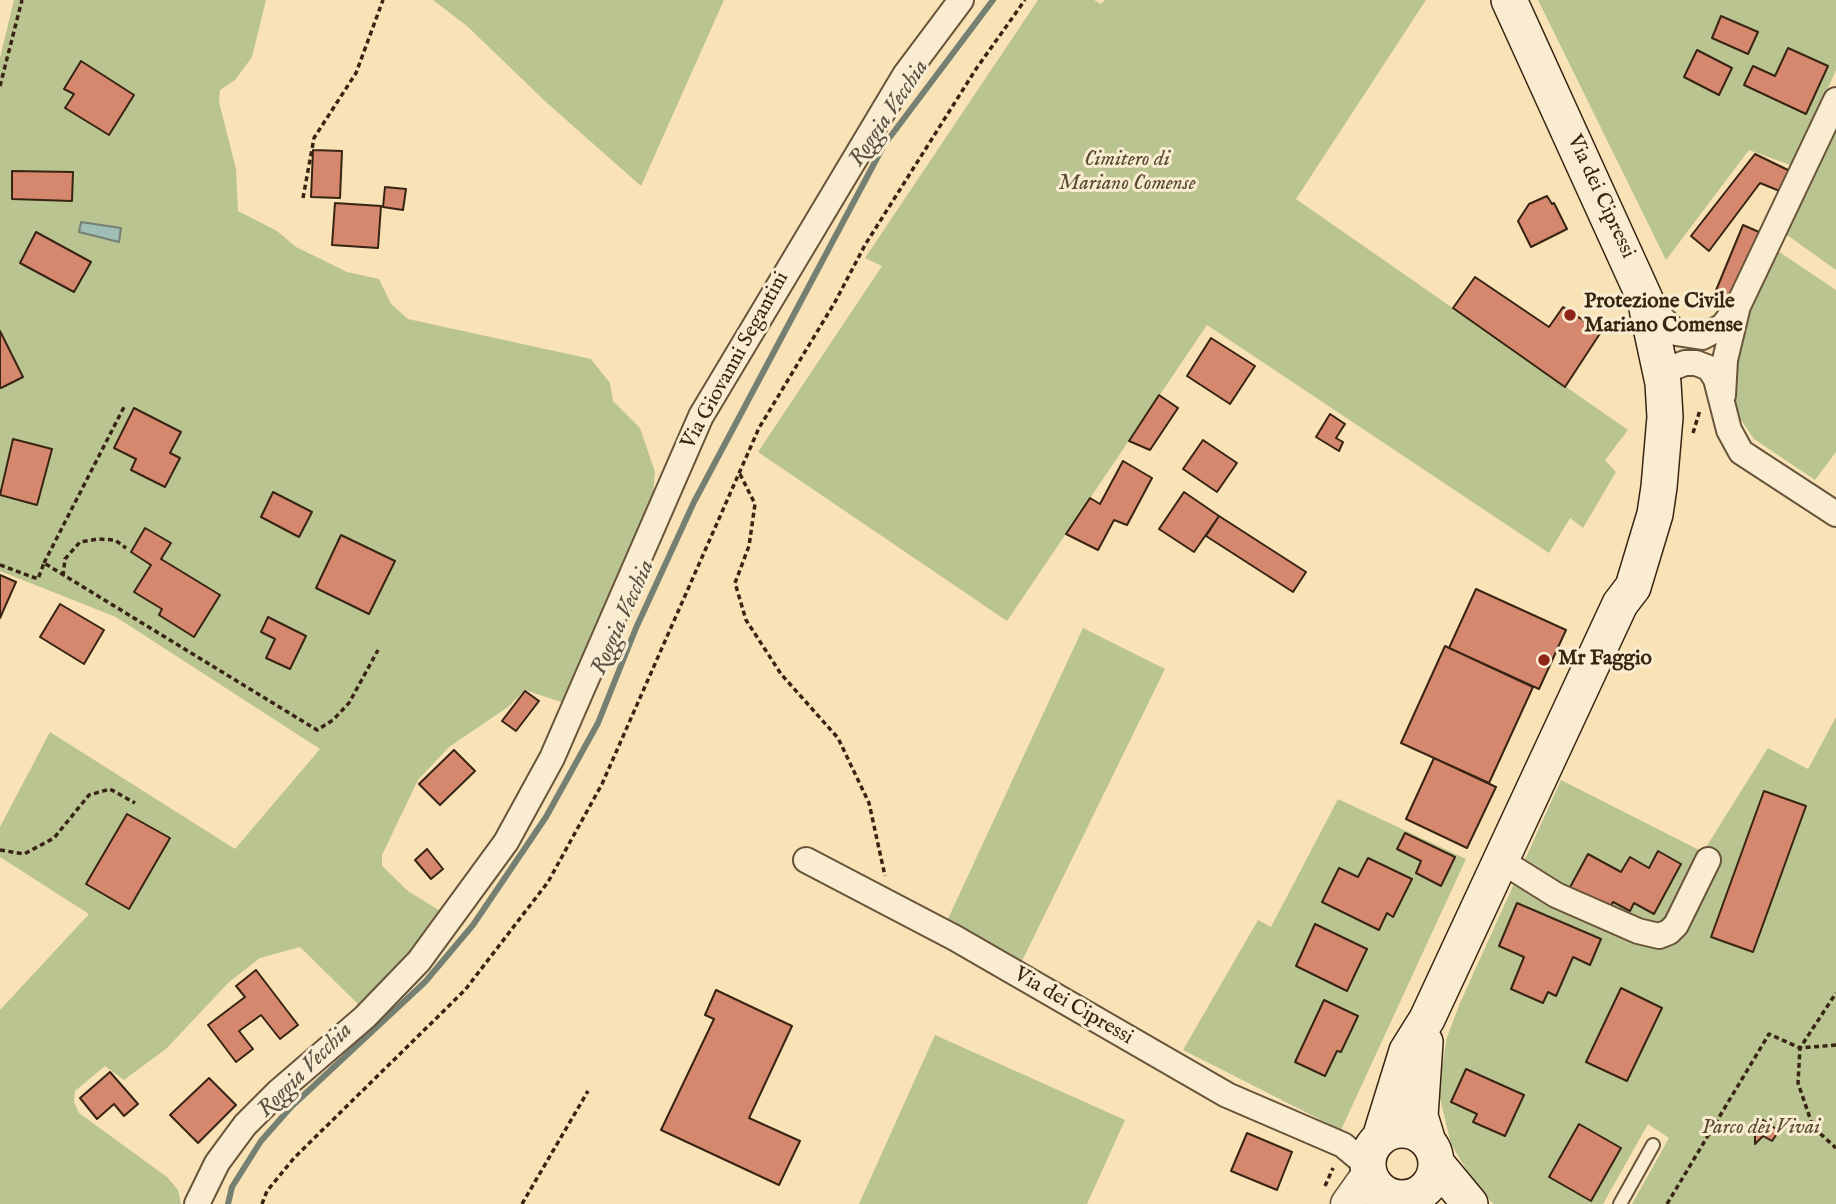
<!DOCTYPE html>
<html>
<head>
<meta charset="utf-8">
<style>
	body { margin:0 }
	canvas { display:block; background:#f8e2b6 }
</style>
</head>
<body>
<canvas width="1836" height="1204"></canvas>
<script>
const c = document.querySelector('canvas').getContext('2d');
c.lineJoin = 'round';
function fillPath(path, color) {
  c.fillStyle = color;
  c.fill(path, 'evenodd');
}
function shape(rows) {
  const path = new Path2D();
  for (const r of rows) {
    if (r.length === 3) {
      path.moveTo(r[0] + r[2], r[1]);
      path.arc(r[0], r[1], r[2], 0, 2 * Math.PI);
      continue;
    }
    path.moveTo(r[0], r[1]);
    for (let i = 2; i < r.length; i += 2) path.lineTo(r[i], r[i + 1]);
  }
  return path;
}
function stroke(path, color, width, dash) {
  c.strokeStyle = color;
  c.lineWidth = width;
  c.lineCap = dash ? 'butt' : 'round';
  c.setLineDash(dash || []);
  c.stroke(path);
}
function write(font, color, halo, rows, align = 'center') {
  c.font = font + ' "IM FELL English",serif';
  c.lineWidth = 6;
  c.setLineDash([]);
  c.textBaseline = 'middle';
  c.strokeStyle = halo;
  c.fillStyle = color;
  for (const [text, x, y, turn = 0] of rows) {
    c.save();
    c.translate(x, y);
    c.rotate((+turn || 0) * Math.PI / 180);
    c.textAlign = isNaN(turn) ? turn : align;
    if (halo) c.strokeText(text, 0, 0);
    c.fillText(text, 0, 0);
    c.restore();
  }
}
const green = shape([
	[14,0,266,0,252,57,235,80,220,90,219,102,236,169,238,211,277,231,296,247,347,272,379,279,391,304,408,319,591,359,610,383,613,401,640,428,655,472,653,496,567,704,525,690,508,707,449,747,418,780,382,855,382,866,408,891,445,914,362,1008,300,947,260,958,229,982,167,1048,124,1080,105,1066,75,1091,74,1102,79,1113,167,1177,178,1190,181,1204,0,1204,0,1010,89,914,0,857,0,827,50,732,235,849,320,749,116,617,0,571,0,58],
	[433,0,724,0,641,186,546,102,467,26],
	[1038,0,1094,0,1101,4,1105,0,1426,0,1296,199,1628,430,1605,460,1616,472,1583,528,1570,518,1549,553,1207,325,1007,621,758,452,882,266,865,258],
	[1538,0,1836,0,1836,70,1793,166,1749,150,1666,260],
	[1836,127,1836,270,1787,235],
	[1778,251,1836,290,1836,452,1815,480,1754,439,1730,404,1738,331],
	[1083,628,1165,669,1021,963,946,923],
	[1836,717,1836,1204,1632,1204,1669,1138,1648,1124,1603,1204,1494,1204,1478,1189,1451,1144,1440,1098,1441,1073,1447,1037,1460,1003,1561,780,1703,852,1768,748,1808,769],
	[1338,799,1466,859,1341,1130,1183,1050,1258,920,1271,927],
	[935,1035,1125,1120,1087,1204,859,1204]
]);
const water = shape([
	[81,222,121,228,119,242,79,232,81,222]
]);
const stream = shape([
	[228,1204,232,1187,261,1141,291,1107,425,982,473,925,546,817,598,723,636,628,694,502,884,145,993,0]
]);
const building = shape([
	[1721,16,1758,32,1748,54,1712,38,1721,16],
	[1788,48,1828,66,1806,114,1744,85,1753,66,1775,76,1788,48],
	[1697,50,1732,68,1719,95,1684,77,1697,50],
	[81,61,134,95,109,135,65,108,74,94,64,89,81,61],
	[313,150,342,151,340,198,311,197,313,150],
	[1755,154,1792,172,1782,192,1760,183,1709,251,1691,236,1755,154],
	[12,171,73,172,72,201,12,199,12,171],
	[385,187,406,189,403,210,383,207,385,187],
	[1547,196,1552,204,1554,203,1567,229,1531,247,1518,221,1529,204,1547,196],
	[335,203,381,206,378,248,332,245,335,203],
	[1743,225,1759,232,1728,307,1712,300,1743,225],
	[36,232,91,262,74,292,20,263,36,232],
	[1475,277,1549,327,1563,307,1601,332,1565,387,1453,308,1475,277],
	[0,331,23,377,1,388,0,387,0,331],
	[1211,338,1255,366,1230,404,1187,376,1211,338],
	[1159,395,1178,408,1150,450,1129,441,1159,395],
	[134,408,181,432,170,453,180,458,165,487,131,470,136,459,114,448,134,408],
	[1330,414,1345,424,1336,438,1343,442,1339,451,1316,437,1330,414],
	[13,439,52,449,37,505,0,495,13,439],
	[1203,440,1237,463,1217,492,1183,469,1203,440],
	[1123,461,1152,478,1127,525,1114,520,1098,550,1066,534,1090,498,1100,504,1123,461],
	[273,492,312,512,299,537,261,517,273,492],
	[1184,492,1219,516,1194,552,1159,529,1184,492],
	[1219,516,1306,572,1293,592,1206,536,1219,516],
	[145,528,171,543,161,559,220,595,194,637,159,615,162,609,134,592,151,565,131,552,145,528],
	[341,535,395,561,369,614,316,588,341,535],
	[0,575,16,582,0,618,0,575],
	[1476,589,1566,630,1539,689,1449,648,1476,589],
	[60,604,104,630,84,664,40,637,60,604],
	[268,617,306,636,290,669,266,658,275,639,261,632,268,617],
	[1445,646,1533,687,1489,783,1401,743,1445,646],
	[525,691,539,701,516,731,502,721,525,691],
	[454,750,475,771,440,805,419,784,454,750],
	[1434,758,1496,787,1467,848,1406,819,1434,758],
	[1764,791,1806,806,1753,952,1711,937,1764,791],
	[127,814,170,838,129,909,86,884,127,814],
	[1405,833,1455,857,1441,886,1416,873,1421,861,1397,849,1405,833],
	[427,849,443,869,431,879,415,860,427,849],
	[1658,851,1681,864,1654,914,1634,903,1630,911,1613,902,1608,912,1568,891,1588,854,1621,872,1630,857,1649,868,1658,851],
	[1368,858,1412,879,1393,917,1387,913,1379,930,1322,902,1339,868,1358,877,1368,858],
	[1517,903,1601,939,1590,965,1573,957,1556,996,1548,992,1543,1003,1511,989,1524,957,1499,946,1517,903],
	[1315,924,1367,949,1347,991,1296,966,1315,924],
	[256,970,298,1025,280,1039,261,1015,239,1031,253,1049,236,1062,208,1025,245,997,236,986,256,970],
	[1621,988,1662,1008,1627,1081,1586,1062,1621,988],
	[716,990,792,1026,749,1118,800,1141,779,1185,661,1130,714,1019,705,1015,716,990],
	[1324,1000,1358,1016,1341,1052,1337,1051,1325,1076,1295,1062,1324,1000],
	[1466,1069,1524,1095,1505,1136,1473,1122,1477,1114,1451,1102,1466,1069],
	[110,1072,138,1104,124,1116,114,1104,97,1119,80,1098,110,1072],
	[209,1078,236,1105,198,1143,170,1115,209,1078],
	[1763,1120,1779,1131,1772,1141,1763,1136,1755,1144,1755,1130,1763,1120],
	[1579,1124,1621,1148,1591,1201,1549,1177,1579,1124],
	[1247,1133,1292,1152,1277,1190,1231,1171,1247,1133]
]);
const path = shape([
	[0,86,22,0],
	[303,198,314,138,356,73,383,0],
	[1693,433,1700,410],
	[740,474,755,504,749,546,735,583,746,620,781,674,838,738,869,803,885,876],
	[44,563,124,407],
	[0,565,38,579,44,563,317,730,333,720,349,703,378,650],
	[63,576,65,559,80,542,98,539,115,540,126,548],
	[0,850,24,854,54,838,89,795,110,789,135,803],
	[1836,1045,1800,1048,1798,1083,1813,1127,1836,1148],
	[1325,1186,1333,1168],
	[262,1204,267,1191,294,1158,465,990,548,882,602,784,759,428,835,302,865,245,976,69,1025,0],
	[522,1204,588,1091],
	[1667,1204,1769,1034,1800,1048,1836,993]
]);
const service = shape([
	[1620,1204,1653,1145]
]);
const minor = shape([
	[1647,302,1676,333,1702,337,1723,326,1738,306,1836,100],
	[1663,383,1672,368,1685,363,1696,363,1709,368,1716,379,1729,430,1741,452,1836,514],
	[1723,395,1725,360,1737,310],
	[806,860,955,938,1227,1095,1343,1145,1361,1160,1369,1173],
	[1500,860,1556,895,1638,931,1659,936,1669,932,1676,925,1708,860],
	[197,1204,217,1163,245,1125,279,1091,365,1017,419,961,506,842,552,758,701,416,905,75,961,0]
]);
const tertiary = shape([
	[1347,1204,1369,1173],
	[1383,1204,1399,1198]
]);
const secondary = shape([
	[1425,1042,1420,1116,1428,1142],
	[1402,1164,34],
	[1380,1138,1407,1051,1427,1019,1620,604,1633,587,1655,514,1659,487,1665,417,1663,383,1645,299,1509,0],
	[1436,1163,1470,1204]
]);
const markers = [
	[1570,315,7,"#8f2418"],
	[1544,660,7,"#8f2418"]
];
const parkNames = [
	["Cimitero di",1127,161],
	["Mariano Comense",1127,185],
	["Parco dei Vivai",1761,1129]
];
const streetNames = [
	["Via dei Cipressi",1600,197,65],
	["Via Giovanni Segantini",736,361,-61],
	["Via dei Cipressi",1073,1007,30]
];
const poiNames = [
	["Protezione Civile",1584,303],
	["Mariano Comense",1584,327],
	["Mr Faggio",1558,660]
];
const waterNames = [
	["Roggia Vecchia",890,114,-56],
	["Roggia Vecchia",624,618,-66],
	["Roggia Vecchia",306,1071,-45]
];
fillPath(green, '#bac491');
fillPath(water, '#9ebdb4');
stroke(water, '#758073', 2);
stroke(stream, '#758073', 6);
fillPath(building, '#d5886e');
stroke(building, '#382412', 2);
stroke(service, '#68543b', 16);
stroke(minor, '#68543b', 28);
stroke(tertiary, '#68543b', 35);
stroke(secondary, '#382412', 38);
stroke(path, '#382412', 3.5, [5, 3.5]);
stroke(service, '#faecd0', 12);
stroke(minor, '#faecd0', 24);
stroke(tertiary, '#faecd0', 32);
stroke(secondary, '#faecd0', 35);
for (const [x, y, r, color] of markers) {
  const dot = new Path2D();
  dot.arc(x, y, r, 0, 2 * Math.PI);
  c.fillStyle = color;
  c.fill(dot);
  stroke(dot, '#faecd0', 2.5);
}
write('italic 21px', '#584c32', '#faecd0', parkNames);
write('21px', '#382412', '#faecd0', streetNames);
write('bold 21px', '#382412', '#faecd0', poiNames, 'left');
write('italic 23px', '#575243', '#faecd0', waterNames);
</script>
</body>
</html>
